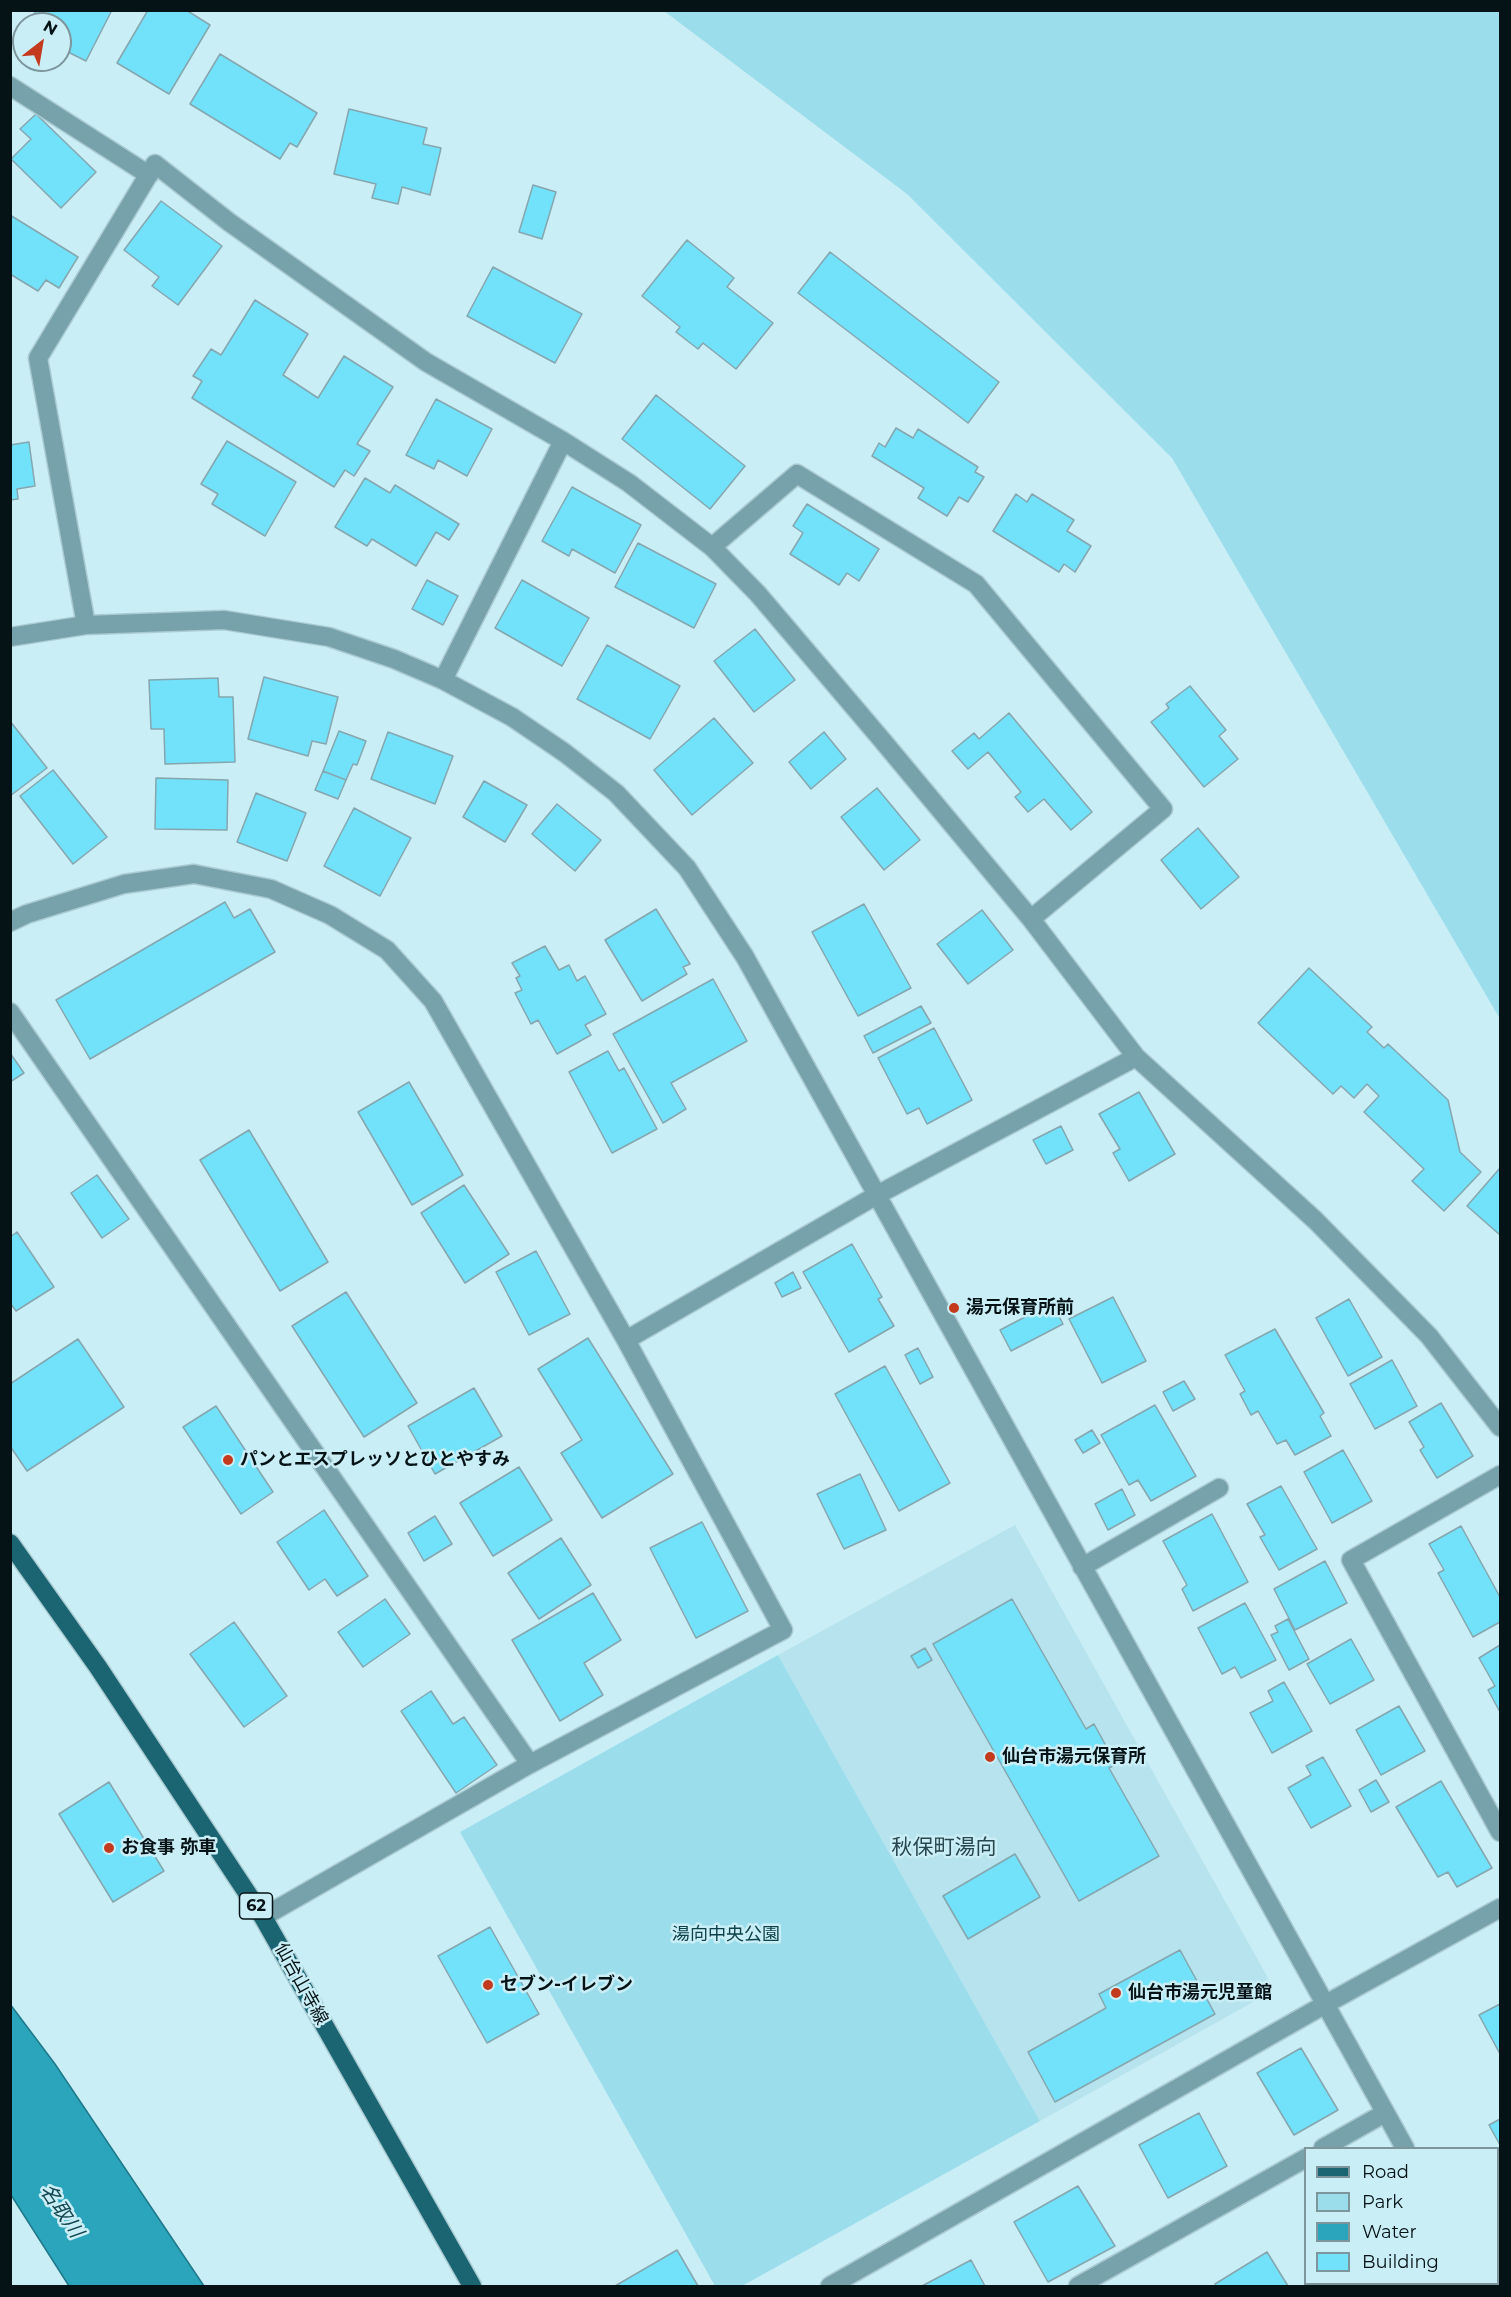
<!DOCTYPE html>
<html>
<head>
<meta charset="utf-8">
<style>
	body { margin:0 }
	#map { position:relative; width:1511px; height:2297px; overflow:hidden; background:#caeef6; font-family:Montserrat,sans-serif }
	canvas { display:block }
	.frame { position:absolute; inset:0; border:12px solid #061316; pointer-events:none }
	.legend { position:absolute; left:1304px; top:2147px; width:195px; height:138px; box-sizing:border-box; background:#caeef6; border:2px solid #7c969c; margin:0; padding:8px 10px; list-style:none; font-size:18px; color:#061316 }
	.legend li { display:flex; align-items:center; gap:12px; height:30px }
	.legend b { width:30px; border:2px solid #7c969c }
	.north { position:absolute; left:12px; top:12px; width:60px; height:60px; box-sizing:border-box; background:#caeef6; border:2px solid #7c969c; border-radius:50%; rotate:31deg; font-size:16px; font-weight:700; line-height:24px; text-align:center; color:#061316 }
	.north::after { content:''; display:block; margin:auto; width:21px; height:27px; background:#c43a1c; clip-path:polygon(50% 0,100% 100%,50% 72%,0 100%) }
</style>
</head>
<body>
<div id="map">
<canvas width="1511" height="2297"></canvas>
<div class="frame"></div>
<ul class="legend">
<li><b style="height:8px;background:#1b6573"></b>Road</li>
<li><b style="height:16px;background:#9cddec"></b>Park</li>
<li><b style="height:16px;background:#2aa5bc"></b>Water</li>
<li><b style="height:16px;background:#72e2fa"></b>Building</li>
</ul>
<div class="north">N</div>
</div>
<script>
const c = document.querySelector('canvas').getContext('2d');
c.lineJoin = 'round';
function fillPath(path, color) {
  c.fillStyle = color;
  c.fill(path, 'evenodd');
}
function shape(rows) {
  const path = new Path2D();
  for (const r of rows) {
    path.moveTo(r[0], r[1]);
    for (let i = 2; i < r.length; i += 2) path.lineTo(r[i], r[i + 1]);
  }
  return path;
}
function stroke(path, color, width, dash) {
  c.strokeStyle = color;
  c.lineWidth = width;
  c.lineCap = dash ? 'butt' : 'round';
  c.setLineDash(dash || []);
  c.stroke(path);
}
function write(font, color, halo, rows, align = 'center') {
  c.font = font + ' Montserrat,"Noto Sans JP",sans-serif';
  c.lineWidth = 5;
  c.setLineDash([]);
  c.textBaseline = 'middle';
  c.strokeStyle = halo;
  c.fillStyle = color;
  for (const [text, x, y, turn = 0] of rows) {
    c.save();
    c.translate(x, y);
    c.rotate((+turn || 0) * Math.PI / 180);
    c.textAlign = isNaN(turn) ? turn : align;
    if (halo) c.strokeText(text, 0, 0);
    c.fillText(text, 0, 0);
    c.restore();
  }
}
const built = shape([
	[1015,1525,1268,1978,1264,1996,1040,2121,778,1655]
]);
const green = shape([
	[664,11,1500,11,1500,1019,1172,458,907,194],
	[778,1655,1040,2121,742,2286,715,2286,460,1832]
]);
const water = shape([
	[10,2004,55,2064,204,2286,69,2286,11,2195,10,2004]
]);
const building = shape([
	[36,10,112,10,86,61,60,48,60,24,30,24,36,10],
	[148,10,186,10,210,25,169,94,117,63,148,10],
	[220,54,317,113,297,147,290,143,280,159,190,104,220,54],
	[349,109,427,128,423,144,441,148,430,195,402,187,398,204,372,198,376,184,334,174,349,109],
	[36,114,96,172,61,208,11,159,31,139,20,129,36,114],
	[533,185,556,192,542,239,519,232,533,185],
	[161,201,222,246,178,305,152,286,159,277,124,250,161,201],
	[10,215,78,257,59,288,46,280,38,291,10,274,10,215],
	[687,240,734,278,727,287,773,323,736,369,703,343,698,349,676,332,680,327,642,296,687,240],
	[830,252,999,382,968,423,798,293,830,252],
	[493,267,582,314,555,363,467,316,493,267],
	[255,300,308,334,283,375,318,398,344,356,393,387,357,444,370,451,354,476,345,470,334,487,192,398,202,381,193,376,211,349,221,355,255,300],
	[656,395,745,466,710,509,622,439,656,395],
	[436,399,492,429,467,476,438,460,434,469,406,455,436,399],
	[896,428,913,438,918,429,978,467,975,472,984,477,968,502,959,497,947,516,918,498,924,488,872,456,879,443,885,447,896,428],
	[227,441,296,482,265,536,212,504,218,494,201,484,227,441],
	[29,442,35,486,17,489,18,499,10,500,10,445,29,442],
	[365,478,390,493,395,485,459,524,449,540,436,532,416,566,372,539,367,546,335,527,365,478],
	[572,487,641,525,615,573,572,549,569,556,542,541,572,487],
	[1016,494,1027,502,1032,494,1074,520,1067,531,1091,546,1075,572,1064,564,1059,572,993,531,1016,494],
	[807,504,879,549,859,581,847,573,839,585,790,554,803,533,793,526,807,504],
	[638,543,716,584,694,628,615,587,638,543],
	[427,580,458,596,443,625,412,609,427,580],
	[522,580,589,618,562,666,495,628,522,580],
	[755,629,795,680,754,712,714,661,755,629],
	[607,645,680,686,650,739,577,699,607,645],
	[264,677,338,697,326,744,312,741,308,756,248,739,264,677],
	[218,678,219,697,233,697,235,762,165,764,164,729,151,729,149,680,218,678],
	[1190,686,1226,730,1219,736,1238,759,1204,787,1151,722,1169,708,1166,704,1190,686],
	[1009,713,1092,812,1071,830,1044,799,1028,812,1015,797,1021,792,988,752,968,769,952,751,974,733,979,739,1009,713],
	[714,718,753,763,692,815,654,770,714,718],
	[10,721,47,768,10,796,10,721],
	[339,731,366,741,357,765,353,764,346,780,323,771,339,731],
	[388,732,453,756,435,804,371,779,388,732],
	[824,732,846,759,811,789,789,762,824,732],
	[53,770,107,837,73,864,20,796,53,770],
	[323,771,346,780,338,799,315,790,323,771],
	[156,778,228,780,227,830,155,829,156,778],
	[484,781,527,805,505,842,463,817,484,781],
	[877,788,920,840,884,870,841,817,877,788],
	[256,793,306,813,287,861,237,842,256,793],
	[557,804,601,840,575,871,532,834,557,804],
	[354,808,411,838,380,896,324,866,354,808],
	[1198,828,1239,877,1201,909,1161,860,1198,828],
	[225,902,234,918,250,909,275,952,90,1059,56,1000,225,902],
	[864,904,911,988,858,1016,812,932,864,904],
	[656,909,690,964,683,967,687,974,642,1001,605,940,656,909],
	[982,910,1013,950,968,984,937,944,982,910],
	[545,946,559,970,569,965,577,981,585,976,606,1014,585,1025,591,1035,557,1054,538,1020,531,1024,515,993,522,990,516,978,520,976,512,963,545,946],
	[1309,968,1372,1027,1367,1032,1384,1048,1388,1044,1448,1100,1460,1152,1481,1172,1444,1211,1412,1181,1424,1169,1364,1112,1379,1096,1367,1084,1354,1098,1341,1086,1333,1094,1258,1023,1309,968],
	[713,979,747,1041,671,1083,686,1109,663,1123,613,1034,713,979],
	[921,1006,931,1023,873,1053,864,1036,921,1006],
	[934,1028,972,1100,927,1124,919,1108,907,1114,878,1058,934,1028],
	[608,1051,619,1071,624,1068,657,1129,612,1153,569,1072,608,1051],
	[10,1053,24,1073,10,1082,10,1053],
	[409,1082,463,1175,412,1205,358,1112,409,1082],
	[1139,1092,1175,1154,1129,1181,1113,1153,1120,1149,1099,1114,1139,1092],
	[1061,1126,1073,1150,1046,1164,1033,1140,1061,1126],
	[249,1130,328,1262,280,1291,200,1160,249,1130],
	[1500,1168,1500,1235,1467,1206,1500,1168],
	[97,1175,129,1219,102,1238,71,1193,97,1175],
	[464,1185,509,1254,465,1283,421,1213,464,1185],
	[17,1232,54,1287,16,1311,10,1303,10,1237,17,1232],
	[852,1244,882,1297,878,1299,894,1326,849,1352,803,1272,852,1244],
	[536,1251,570,1314,529,1335,496,1272,536,1251],
	[793,1272,801,1288,782,1297,775,1283,793,1272],
	[346,1292,417,1403,364,1437,292,1326,346,1292],
	[1113,1297,1146,1361,1102,1383,1069,1319,1113,1297],
	[1349,1299,1382,1357,1348,1376,1316,1318,1349,1299],
	[1052,1303,1063,1324,1011,1351,1000,1330,1052,1303],
	[1275,1329,1324,1413,1320,1416,1331,1436,1295,1455,1286,1440,1277,1444,1258,1411,1251,1415,1240,1394,1245,1391,1225,1355,1275,1329],
	[588,1338,673,1474,602,1518,561,1453,582,1440,538,1369,588,1338],
	[78,1339,124,1407,27,1471,10,1446,10,1384,78,1339],
	[918,1348,933,1377,920,1384,905,1355,918,1348],
	[1392,1360,1417,1406,1375,1429,1350,1384,1392,1360],
	[885,1366,950,1483,899,1511,835,1394,885,1366],
	[1184,1381,1195,1399,1173,1411,1163,1392,1184,1381],
	[474,1388,502,1436,435,1474,408,1426,474,1388],
	[1441,1403,1473,1456,1437,1478,1420,1450,1424,1447,1409,1422,1441,1403],
	[1155,1405,1196,1476,1151,1501,1138,1480,1129,1485,1101,1435,1155,1405],
	[216,1406,273,1492,241,1514,183,1427,216,1406],
	[1092,1430,1100,1443,1083,1453,1075,1440,1092,1430],
	[1343,1450,1372,1501,1332,1523,1304,1472,1343,1450],
	[519,1467,552,1520,493,1556,460,1503,519,1467],
	[860,1474,886,1530,844,1549,817,1494,860,1474],
	[1281,1486,1317,1549,1279,1570,1260,1537,1265,1535,1247,1504,1281,1486],
	[1122,1489,1135,1515,1108,1530,1095,1504,1122,1489],
	[324,1510,368,1576,337,1596,325,1579,309,1590,277,1542,324,1510],
	[1212,1514,1248,1582,1193,1611,1182,1589,1187,1585,1163,1541,1212,1514],
	[435,1516,452,1544,424,1561,408,1533,435,1516],
	[702,1522,748,1611,696,1638,650,1548,702,1522],
	[1461,1526,1500,1597,1500,1622,1473,1637,1438,1573,1444,1570,1429,1544,1461,1526],
	[561,1538,591,1585,539,1619,508,1573,561,1538],
	[1325,1561,1347,1603,1295,1630,1274,1589,1325,1561],
	[593,1593,621,1640,584,1663,603,1695,560,1721,512,1640,593,1593],
	[385,1599,410,1634,363,1667,338,1632,385,1599],
	[1012,1599,1086,1729,1094,1724,1116,1764,1109,1768,1159,1856,1079,1901,933,1644,1012,1599],
	[1245,1603,1276,1660,1241,1678,1235,1667,1222,1674,1198,1628,1245,1603],
	[1288,1619,1309,1659,1289,1670,1271,1635,1278,1632,1275,1626,1288,1619],
	[234,1622,287,1696,244,1727,190,1654,234,1622],
	[1351,1639,1374,1680,1330,1704,1307,1664,1351,1639],
	[1500,1645,1500,1712,1488,1690,1495,1686,1479,1658,1500,1645],
	[925,1648,932,1660,918,1668,911,1656,925,1648],
	[1284,1682,1312,1731,1272,1753,1250,1713,1273,1701,1268,1691,1284,1682],
	[431,1691,453,1724,464,1717,497,1765,456,1793,401,1711,431,1691],
	[1399,1706,1425,1751,1381,1775,1356,1730,1399,1706],
	[1323,1757,1351,1806,1311,1828,1288,1788,1311,1775,1306,1766,1323,1757],
	[1376,1780,1389,1802,1371,1812,1359,1790,1376,1780],
	[1441,1781,1492,1868,1457,1887,1448,1872,1438,1877,1396,1807,1441,1781],
	[109,1782,164,1871,113,1902,59,1814,109,1782],
	[1015,1854,1040,1897,968,1939,943,1896,1015,1854],
	[490,1927,539,2014,487,2043,438,1956,490,1927],
	[1180,1950,1215,2014,1055,2102,1028,2052,1106,2008,1099,1994,1180,1950],
	[1500,2004,1500,2054,1479,2015,1500,2004],
	[1301,2048,1338,2110,1294,2135,1257,2073,1301,2048],
	[1199,2113,1227,2166,1168,2198,1139,2145,1199,2113],
	[1500,2119,1500,2145,1489,2125,1500,2119],
	[1078,2186,1115,2246,1048,2282,1014,2222,1078,2186],
	[677,2250,698,2286,615,2286,677,2250],
	[1267,2252,1288,2286,1216,2286,1215,2284,1267,2252],
	[971,2260,985,2286,922,2286,971,2260]
]);
const minor = shape([
	[10,86,149,175],
	[712,547,797,474,976,584,1163,809,1031,919],
	[86,625,38,358,155,164,229,222,426,362,563,441,629,483,712,547,758,594,882,740,1031,919,1136,1057,1315,1220,1429,1336,1500,1427],
	[10,637,86,625,224,620,329,637,394,659,443,680,512,717,565,753,616,793,687,868,745,957,1405,2148],
	[443,680,563,441],
	[10,922,27,914,124,884,194,874,271,889,330,915,387,950,433,1001,626,1340,783,1630,530,1764,263,1917],
	[10,1012,530,1764],
	[626,1340,877,1195,1136,1057],
	[1500,1475,1351,1560,1500,1832],
	[1082,1567,1219,1488],
	[1323,2148,1385,2113],
	[1481,2284,1483,2286],
	[830,2286,1324,2005,1500,1908],
	[1078,2286,1306,2158],
	[1334,2286,1339,2284]
]);
const major = shape([
	[10,1543,98,1667,263,1917,472,2286]
]);
const markers = [
	[954,1308,6,"#c43a1c"],
	[228,1460,6,"#c43a1c"],
	[990,1757,6,"#c43a1c"],
	[109,1848,6,"#c43a1c"],
	[488,1985,6,"#c43a1c"],
	[1116,1993,6,"#c43a1c"]
];
const shields = [
	[256,1906,33]
];
const shieldNames = [
	["62",256,1906]
];
const poiNames = [
	["湯元保育所前",966,1308],
	["パンとエスプレッソとひとやすみ",240,1460],
	["仙台市湯元保育所",1002,1757],
	["お食事 弥車",121,1848],
	["セブン-イレブン",500,1985],
	["仙台市湯元児童館",1128,1993]
];
const parkNames = [
	["湯向中央公園",726,1935]
];
const streetNames = [
	["仙台山寺線",301,1984,61]
];
const waterNames = [
	["名取川",61,2211,56]
];
const quarterNames = [
	["秋保町湯向",944,1848]
];
fillPath(built, '#b6e3ed');
fillPath(green, '#9cddec');
fillPath(water, '#2aa5bc');
stroke(water, '#1f798a', 1.5);
fillPath(building, '#72e2fa');
stroke(building, '#85a6ae', 1.5);
stroke(minor, '#abcbd2', 21);
stroke(major, '#abcbd2', 21);
stroke(minor, '#77a2ac', 18);
stroke(major, '#1b6573', 18);
for (const [x, y, r, color] of markers) {
  const dot = new Path2D();
  dot.arc(x, y, r, 0, 2 * Math.PI);
  c.fillStyle = color;
  c.fill(dot);
  stroke(dot, '#caeef6', 2);
}
for (const [x, y, w] of shields) {
  const box = new Path2D();
  box.roundRect(x - w / 2, y - 13, w, 26, 4.5);
  c.fillStyle = '#caeef6';
  c.fill(box);
  stroke(box, '#061316', 1.5);
}
write('bold 16px', '#061316', null, shieldNames);
write('bold 18px', '#061316', '#caeef6', poiNames, 'left');
write('18px', '#0d414b', '#caeef6', parkNames);
write('18px', '#061316', '#caeef6', streetNames);
write('italic 20px', '#154751', '#caeef6', waterNames);
write('21px', '#27464d', '#caeef6', quarterNames);
</script>
</body>
</html>
